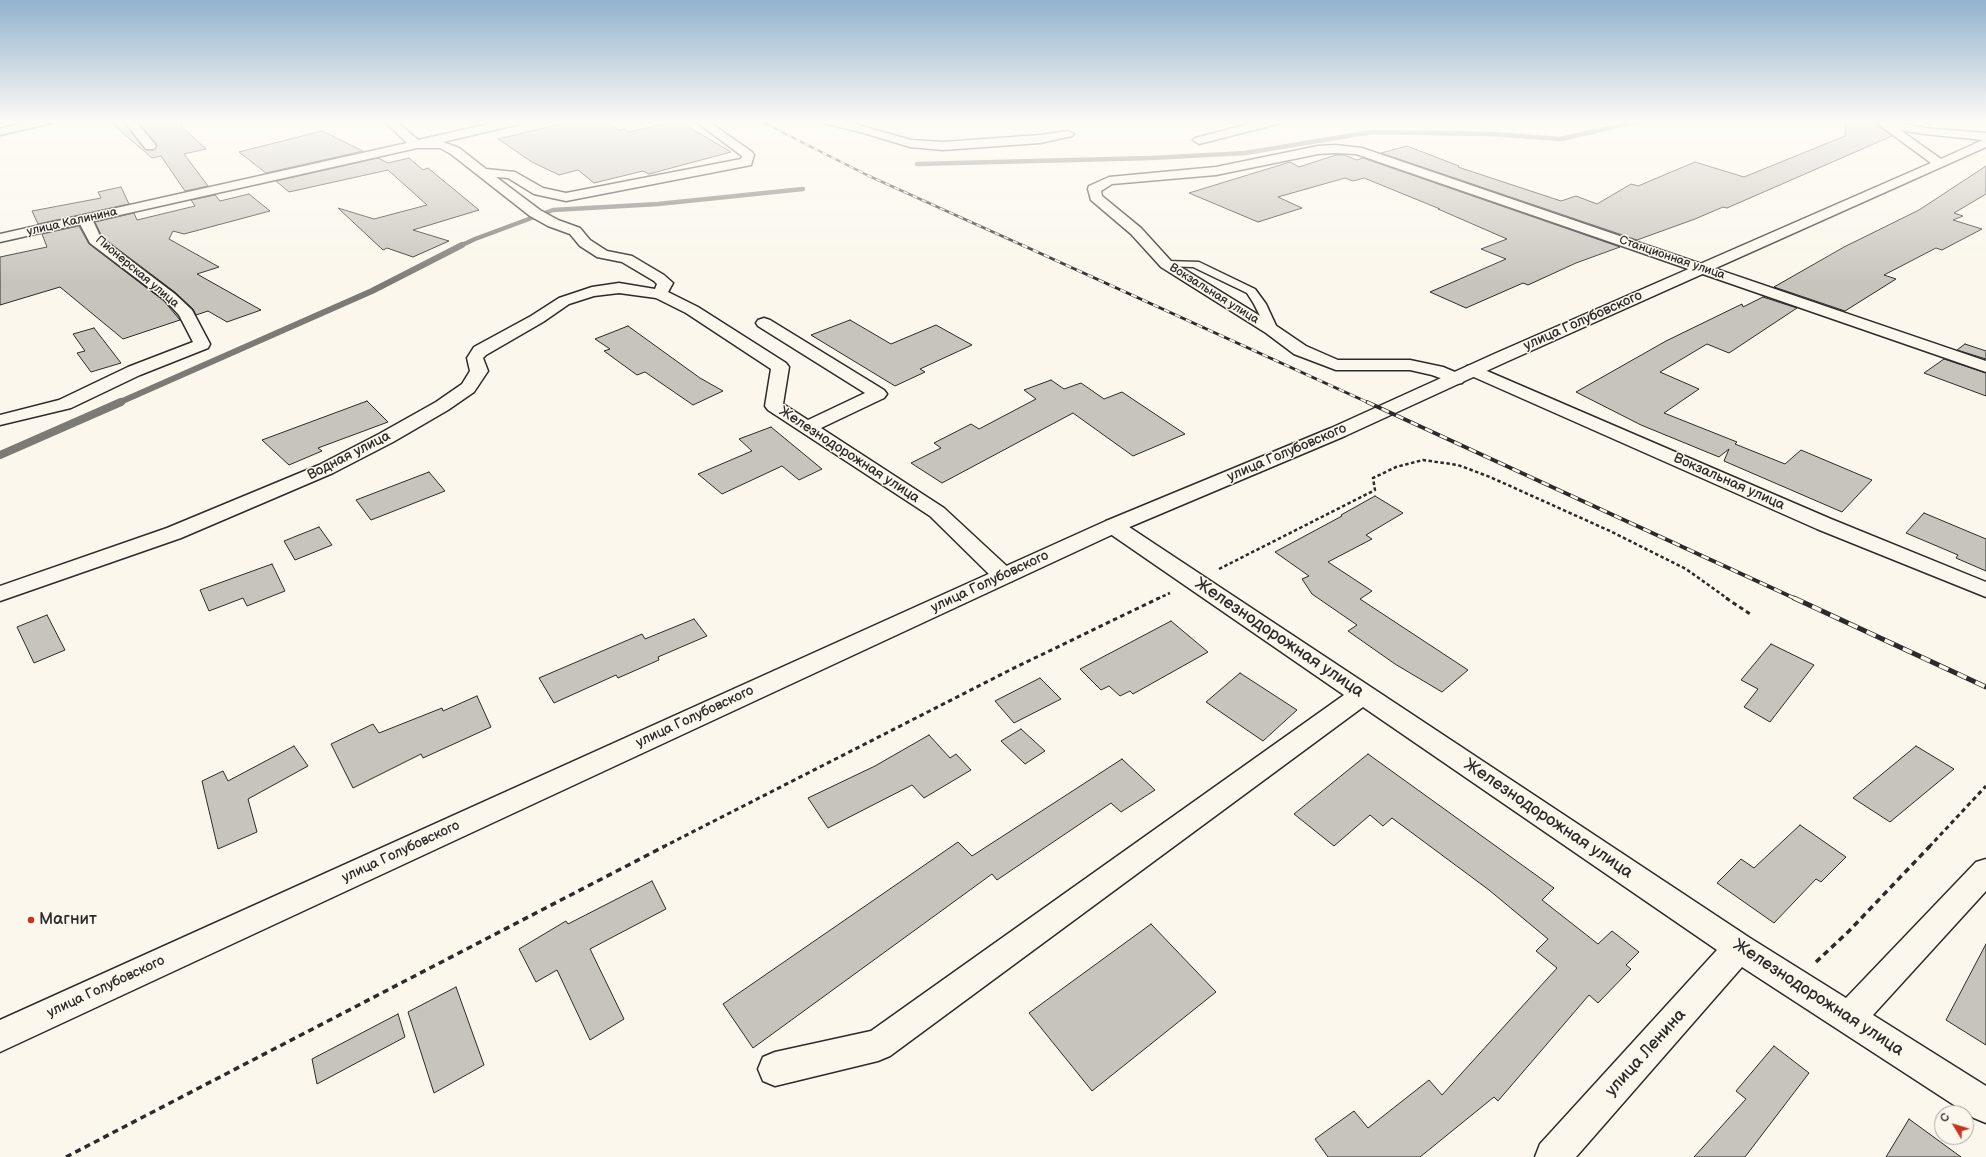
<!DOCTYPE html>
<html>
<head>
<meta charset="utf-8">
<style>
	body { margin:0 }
	#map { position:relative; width:1986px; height:1157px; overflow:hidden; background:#fbf7ec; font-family:"Balsamiq Sans",sans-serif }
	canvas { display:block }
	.north { position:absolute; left:1934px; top:1105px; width:40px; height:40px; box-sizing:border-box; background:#fbf7ec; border:1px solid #a8a59f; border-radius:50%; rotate:308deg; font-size:11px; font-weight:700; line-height:16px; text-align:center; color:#2b2b2b }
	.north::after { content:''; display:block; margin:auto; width:14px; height:18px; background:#c8321e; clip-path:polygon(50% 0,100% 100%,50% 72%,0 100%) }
</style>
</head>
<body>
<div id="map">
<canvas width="1986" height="1157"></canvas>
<div class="north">С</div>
</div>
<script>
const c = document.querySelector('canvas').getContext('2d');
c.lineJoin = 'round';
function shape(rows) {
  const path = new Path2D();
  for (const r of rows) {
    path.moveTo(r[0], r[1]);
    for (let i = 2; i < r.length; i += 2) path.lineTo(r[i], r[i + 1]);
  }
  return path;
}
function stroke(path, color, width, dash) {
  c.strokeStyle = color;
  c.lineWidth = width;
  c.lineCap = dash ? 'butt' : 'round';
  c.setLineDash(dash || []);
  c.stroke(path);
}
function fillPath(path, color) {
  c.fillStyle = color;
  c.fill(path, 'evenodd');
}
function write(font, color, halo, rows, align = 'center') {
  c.font = font + ' "Balsamiq Sans",sans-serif';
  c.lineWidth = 3;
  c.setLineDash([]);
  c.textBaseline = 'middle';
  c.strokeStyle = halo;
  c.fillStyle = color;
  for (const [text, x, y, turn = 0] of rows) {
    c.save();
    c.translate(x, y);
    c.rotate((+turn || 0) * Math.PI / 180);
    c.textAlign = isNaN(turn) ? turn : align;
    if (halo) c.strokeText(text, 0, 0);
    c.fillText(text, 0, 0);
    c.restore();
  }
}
const streamFar2 = shape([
	[917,164,1151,158,1245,153,1372,132,1492,134,1561,139,1639,121],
	[460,246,475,239,553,210,658,204,803,189]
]);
const streamFar1 = shape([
	[118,403,372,291,462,245]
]);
const stream = shape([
	[0,455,121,402]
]);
const building = shape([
	[109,121,123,121,146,150,154,150,157,145,137,121,181,121,182,127,206,149,184,154,208,186,185,191,161,156,152,158,109,121],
	[574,121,604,121,619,130,624,129,628,132,678,121,731,152,649,174,643,171,594,183,578,170,559,175,532,162,498,139,574,121],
	[1846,121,1878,121,1877,125,1892,136,1727,208,1723,207,1695,219,1637,240,1381,153,1407,146,1459,166,1458,167,1561,201,1576,196,1597,204,1631,184,1638,186,1695,162,1744,177,1845,136,1846,121],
	[322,131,363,151,266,173,239,152,322,131],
	[1336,155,1344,155,1357,160,1363,158,1620,247,1576,263,1528,285,1523,283,1466,308,1430,292,1506,259,1481,249,1507,239,1438,209,1440,209,1364,178,1353,181,1345,178,1278,197,1302,208,1258,222,1189,193,1290,162,1299,167,1336,155],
	[378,158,388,163,409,158,423,170,428,168,479,210,413,230,449,241,413,257,387,248,383,250,338,208,374,219,427,205,388,170,289,192,276,181,378,158],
	[1986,166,1986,194,1954,213,1963,216,1953,220,1982,229,1942,250,1936,248,1884,275,1896,279,1845,311,1774,287,1844,247,1919,210,1986,166],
	[121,187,129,204,38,224,32,211,101,198,98,192,121,187],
	[249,194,270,211,184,234,173,231,169,239,219,267,197,274,261,310,227,322,208,311,196,315,193,309,176,293,102,237,95,222,134,213,137,220,195,206,191,200,215,195,220,201,249,194],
	[79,226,89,244,164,301,180,320,123,339,60,287,0,305,0,257,47,247,42,234,79,226],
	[1763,297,1797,308,1729,353,1707,344,1660,372,1699,389,1664,413,1737,442,1735,444,1785,464,1801,450,1872,480,1842,512,1724,461,1729,449,1719,457,1641,425,1576,392,1666,341,1742,304,1743,307,1763,297],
	[850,320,891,344,936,325,972,345,920,369,925,372,895,386,811,335,850,320],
	[628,326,700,378,723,391,693,405,645,372,637,375,604,351,610,349,595,339,628,326],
	[94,328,121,363,91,372,77,353,85,351,73,334,94,328],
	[1965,344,1986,351,1986,359,1957,350,1965,344],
	[1944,359,1986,373,1986,396,1924,373,1944,359],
	[1051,380,1064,389,1081,383,1104,399,1122,392,1185,434,1133,456,1073,413,942,483,911,463,941,448,934,443,971,424,979,429,1036,399,1024,390,1051,380],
	[367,401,388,422,318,448,322,451,289,465,262,440,367,401],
	[771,427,822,469,799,480,782,466,722,494,698,474,752,451,739,439,771,427],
	[429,472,445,491,371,520,356,500,429,472],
	[1375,496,1403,513,1366,535,1372,539,1328,562,1372,591,1360,599,1468,670,1442,692,1395,664,1348,631,1357,625,1312,594,1302,579,1309,576,1275,552,1342,516,1341,515,1375,496],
	[1924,513,1986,539,1986,571,1956,558,1958,555,1906,533,1924,513],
	[319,527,332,545,295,560,284,541,319,527],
	[272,564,285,591,247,606,243,598,209,611,200,590,272,564],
	[47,615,65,650,34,663,17,627,47,615],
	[694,619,707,636,658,657,659,660,618,678,616,675,554,703,539,678,642,634,645,639,694,619],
	[1171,621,1208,652,1133,694,1130,691,1120,696,1109,686,1101,690,1080,669,1171,621],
	[1771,644,1814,665,1770,722,1744,707,1758,689,1741,680,1771,644],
	[1240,673,1297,710,1263,741,1206,702,1240,673],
	[1040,678,1061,699,1014,723,995,701,1040,678],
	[477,696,491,727,423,758,421,754,353,788,331,744,373,724,379,733,442,708,443,711,477,696],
	[1021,729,1045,751,1025,764,1001,741,1021,729],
	[929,735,950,758,956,754,971,770,924,798,912,785,828,828,808,798,875,766,929,735],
	[294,746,308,766,248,799,257,832,218,849,202,781,223,771,228,781,294,746],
	[1916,746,1954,769,1890,822,1853,798,1916,746],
	[1368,754,1554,888,1542,900,1598,944,1612,931,1639,952,1626,965,1631,969,1598,1003,1589,995,1498,1101,1494,1097,1420,1157,1328,1157,1315,1139,1354,1111,1368,1128,1429,1080,1442,1095,1557,968,1536,951,1548,939,1489,890,1392,818,1383,826,1370,815,1334,846,1294,814,1368,754],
	[1122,759,1155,790,1121,812,1111,803,997,880,992,874,753,1048,723,1004,958,842,972,856,1122,759],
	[1800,825,1846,857,1821,882,1816,879,1774,923,1717,883,1741,859,1754,868,1800,825],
	[652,881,666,909,590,949,624,1019,590,1040,557,970,536,982,519,949,566,921,568,924,652,881],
	[1151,924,1216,992,1092,1091,1029,1013,1151,924],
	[1986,944,1986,1045,1946,1020,1986,944],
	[456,987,484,1065,434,1093,408,1012,456,987],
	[398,1014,405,1037,317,1084,312,1059,398,1014],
	[1774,1046,1809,1073,1745,1157,1694,1157,1746,1099,1736,1091,1774,1046],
	[1909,1119,1961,1157,1886,1157,1909,1119]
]);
const pathFar2 = shape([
	[1219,569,1375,490,1373,478,1396,467,1423,460,1458,465,1490,477,1610,531,1686,569,1728,599],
	[1157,599,1170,593]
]);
const pathFar1 = shape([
	[1726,598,1750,614],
	[663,847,1012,669,1159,598],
	[1929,847,1986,786]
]);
const path = shape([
	[1816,962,1849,931,1930,846],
	[66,1157,665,846]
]);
const lane = shape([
	[1166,261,1199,262,1255,289,1266,304,1278,330,1276,332,1268,332,1254,304,1247,293,1193,267,1162,266,1161,264,1162,262,1166,261]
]);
const street = shape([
	[30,121,52,121,51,123,0,135,0,129,30,121],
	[124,121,135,121,154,143,156,146,154,149,146,149,124,121],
	[384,121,396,121,418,140,502,121,524,121,519,124,443,142,459,148,486,169,515,172,543,188,566,193,741,159,742,156,695,121,708,121,752,152,754,155,751,165,566,201,534,194,508,178,496,177,540,210,558,220,580,228,590,240,607,251,632,256,664,275,673,283,668,292,698,307,786,363,789,367,783,404,808,420,865,393,758,326,756,323,758,320,764,318,770,320,884,390,887,394,884,398,821,428,944,508,1012,571,1015,576,1012,581,1004,583,996,581,930,516,768,410,765,406,771,369,686,313,656,298,619,293,594,296,569,304,543,322,486,355,483,358,488,371,474,392,448,410,393,442,333,473,181,538,0,601,0,586,167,528,319,465,379,434,436,402,462,384,470,371,467,358,474,347,531,316,559,298,592,287,619,283,655,289,657,284,654,281,622,262,597,257,580,246,570,234,548,226,530,216,451,154,440,148,417,148,93,221,101,238,175,294,192,310,210,344,208,348,140,375,71,408,0,425,0,415,59,400,128,367,193,342,179,315,165,300,90,243,80,224,0,242,0,234,407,143,384,121],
	[822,121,844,121,911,140,943,142,1040,135,1068,131,1074,134,1072,136,1040,143,943,150,910,147,864,133,823,123,822,121],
	[1261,121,1282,121,1281,123,1199,144,1193,140,1195,138,1261,121],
	[1335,145,1362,148,1986,361,1986,372,1356,154,1335,153,1318,154,1216,175,1112,184,1101,191,1102,196,1141,228,1171,261,1278,327,1306,346,1338,360,1410,360,1443,367,1462,375,1465,379,1462,383,1456,384,1432,375,1410,370,1336,370,1294,354,1266,333,1161,267,1131,234,1091,200,1088,189,1089,186,1109,177,1216,167,1318,146,1335,145],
	[1473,365,1831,519,1986,582,1986,597,1817,529,1467,374,1464,370,1467,366,1473,365],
	[1113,520,1120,521,1750,938,1846,998,1976,862,1986,859,1986,891,1873,1015,1986,1086,1986,1123,1974,1118,1742,967,1576,1157,1535,1157,1540,1144,1717,950,1363,707,890,1056,878,1061,775,1086,763,1081,758,1069,763,1057,775,1052,871,1031,1344,695,1106,531,1103,526,1106,521,1113,520]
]);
const secondary = shape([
	[1889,121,1924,128,1986,133,1986,147,1506,362,1345,436,1120,531,0,1052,0,1020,1106,521,1331,428,1494,354,1931,163,1878,124,1880,121,1889,121],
	[1900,130,1924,134,1983,140,1941,159,1900,130]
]);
const railFar3 = shape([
	[760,121,869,176,1024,246]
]);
const railFar2 = shape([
	[1022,245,1369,403]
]);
const railFar1 = shape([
	[1367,402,1796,599]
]);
const rail = shape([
	[1794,598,1986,687]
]);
const markers = [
	[31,920,4,"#c8321e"]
];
const farStreetnames = [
	["улица Калинина",72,222,-13],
	["Станционная улица",1672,258,19],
	["Пионерская улица",137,272,40],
	["Вокзальная улица",1214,294,32]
];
const streetNames = [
	["улица Голубовского",1583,321,-24],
	["улица Голубовского",1287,453,-23],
	["Железнодорожная улица",849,455,33],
	["Водная улица",349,456,-27],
	["Вокзальная улица",1729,482,24],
	["улица Голубовского",990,582,-25],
	["улица Голубовского",695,717,-25],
	["улица Голубовского",401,852,-25],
	["улица Голубовского",106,987,-25]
];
const nearStreetnames = [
	["Железнодорожная улица",1279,638,34],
	["Железнодорожная улица",1548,819,34],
	["Железнодорожная улица",1818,998,33],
	["улица Ленина",1646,1053,-48]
];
const nearPoinames = [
	["Магнит",39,920]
];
stroke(streamFar2, '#7b7a75', 4.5);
stroke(streamFar1, '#7b7a75', 6);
stroke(stream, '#7b7a75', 8);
fillPath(building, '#c7c4bc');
stroke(building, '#2b2b2b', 1);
stroke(lane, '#2b2b2b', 3);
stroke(street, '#2b2b2b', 3);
stroke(secondary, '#2b2b2b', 3);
stroke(pathFar2, '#2b2b2b', 2.5, [3.5, 2.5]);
stroke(pathFar1, '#2b2b2b', 3, [4.5, 3.5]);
stroke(path, '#2b2b2b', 3.5, [6, 4.5]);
fillPath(lane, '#fbf7ec');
fillPath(street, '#fbf7ec');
fillPath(secondary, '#fbf7ec');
stroke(railFar3, '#2b2b2b', 2.5);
stroke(railFar2, '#2b2b2b', 3);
stroke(railFar1, '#2b2b2b', 4);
stroke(rail, '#2b2b2b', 5);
stroke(railFar3, '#fbf7ec', 1.5, [5]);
stroke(railFar2, '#fbf7ec', 2, [6]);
stroke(railFar1, '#fbf7ec', 2.5, [8]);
stroke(rail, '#fbf7ec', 3.5, [10]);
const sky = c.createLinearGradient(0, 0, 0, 283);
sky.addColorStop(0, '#92b2ce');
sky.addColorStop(0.43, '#fdfbf6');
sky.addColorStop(1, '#fdfbf600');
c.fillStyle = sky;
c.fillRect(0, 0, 1986, 283);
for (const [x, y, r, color] of markers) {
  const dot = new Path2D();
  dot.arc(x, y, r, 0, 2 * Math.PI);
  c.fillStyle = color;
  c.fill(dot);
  stroke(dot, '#fbf7ec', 1.5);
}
write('12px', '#2b2b2b', '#fbf7ec', farStreetnames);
write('14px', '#2b2b2b', '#fbf7ec', streetNames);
write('17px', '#2b2b2b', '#fbf7ec', nearStreetnames);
write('17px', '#2b2b2b', '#fbf7ec', nearPoinames, 'left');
</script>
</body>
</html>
